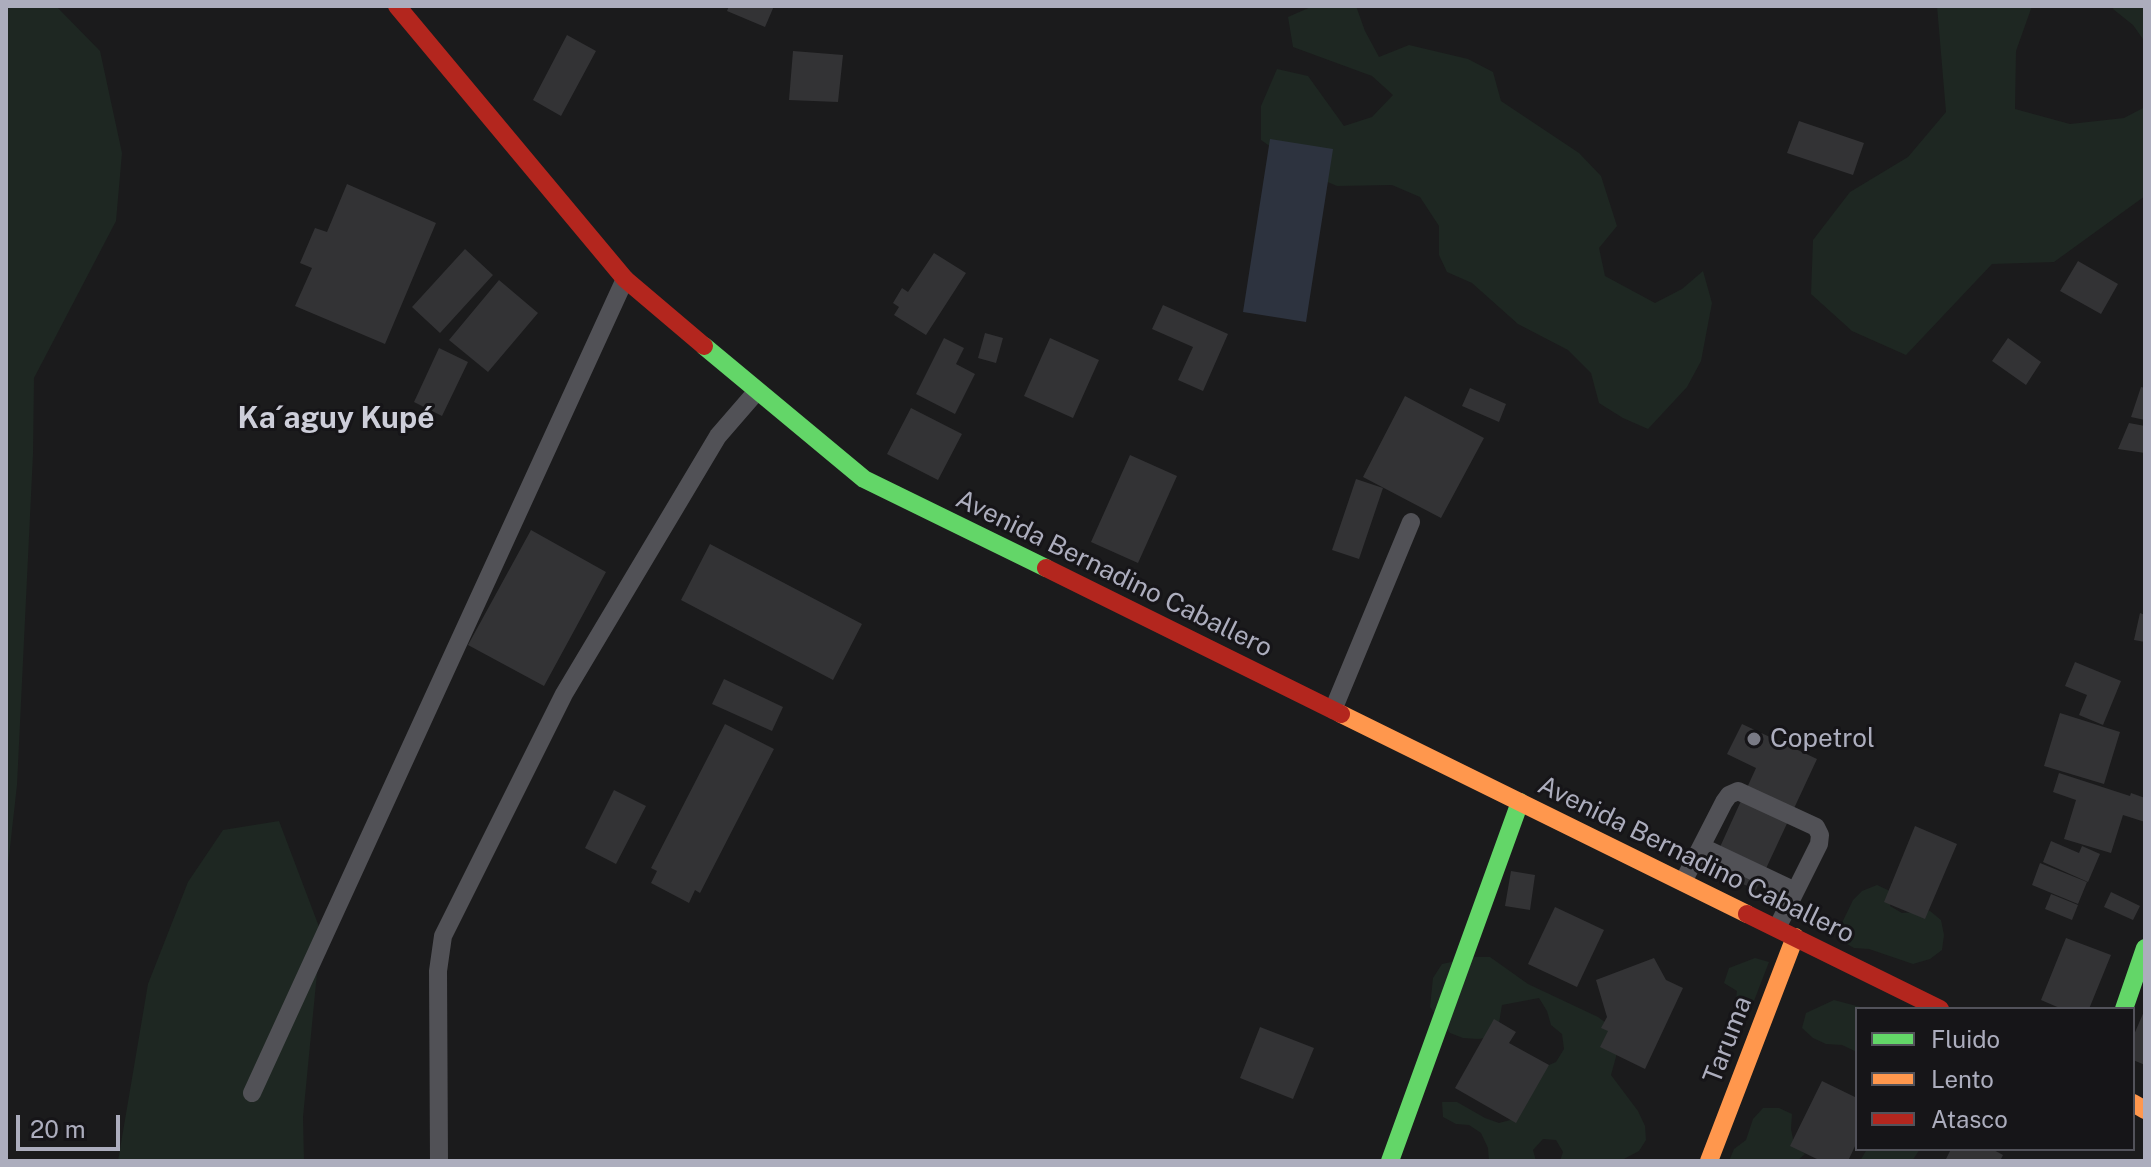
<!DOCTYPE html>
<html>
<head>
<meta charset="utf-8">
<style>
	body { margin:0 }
	#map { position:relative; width:2151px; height:1167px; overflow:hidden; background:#1b1b1c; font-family:"Public Sans",sans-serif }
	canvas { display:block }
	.frame { position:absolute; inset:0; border:8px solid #acadbd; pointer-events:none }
	.legend { position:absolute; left:1855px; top:1007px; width:280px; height:144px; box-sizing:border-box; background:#161518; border:2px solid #52525a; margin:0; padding:10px 14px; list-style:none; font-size:24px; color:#acadbd }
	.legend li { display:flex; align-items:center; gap:16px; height:40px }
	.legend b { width:40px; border:2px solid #52525a }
	.scale { position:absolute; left:16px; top:1115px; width:104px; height:36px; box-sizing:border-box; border:4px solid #acadbd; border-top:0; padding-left:10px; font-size:24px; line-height:28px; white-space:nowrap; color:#acadbd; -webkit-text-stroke:6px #161518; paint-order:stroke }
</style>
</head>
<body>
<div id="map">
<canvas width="2151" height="1167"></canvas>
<div class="frame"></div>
<ul class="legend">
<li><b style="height:10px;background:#63d668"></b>Fluido</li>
<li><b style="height:10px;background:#ff974d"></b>Lento</li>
<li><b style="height:10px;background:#b3261e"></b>Atasco</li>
</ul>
<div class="scale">20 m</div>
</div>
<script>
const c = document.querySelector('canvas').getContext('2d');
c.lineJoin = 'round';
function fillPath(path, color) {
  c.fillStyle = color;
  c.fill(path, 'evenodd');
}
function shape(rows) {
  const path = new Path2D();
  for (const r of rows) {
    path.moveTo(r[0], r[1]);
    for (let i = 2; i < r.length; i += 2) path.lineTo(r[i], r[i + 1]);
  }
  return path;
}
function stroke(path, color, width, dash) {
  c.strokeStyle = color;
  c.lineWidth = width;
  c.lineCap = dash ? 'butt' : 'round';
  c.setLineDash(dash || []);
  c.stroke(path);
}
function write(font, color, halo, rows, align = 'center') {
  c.font = font + ' "Public Sans",sans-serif';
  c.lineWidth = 6;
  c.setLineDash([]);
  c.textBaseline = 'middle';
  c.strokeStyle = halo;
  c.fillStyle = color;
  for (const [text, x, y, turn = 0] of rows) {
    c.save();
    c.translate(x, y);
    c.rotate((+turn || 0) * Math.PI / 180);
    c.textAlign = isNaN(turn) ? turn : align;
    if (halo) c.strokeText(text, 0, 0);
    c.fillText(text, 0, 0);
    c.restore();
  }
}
const green = shape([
	[6,6,56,6,100,51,122,153,116,221,34,378,33,454,17,785,6,883],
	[1313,6,1356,6,1365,31,1379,57,1409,45,1468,59,1493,72,1501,101,1579,153,1601,176,1617,226,1599,248,1605,276,1655,303,1682,289,1703,271,1712,303,1701,361,1687,387,1648,429,1623,418,1599,403,1591,373,1568,350,1518,324,1472,283,1447,272,1439,255,1439,226,1420,197,1392,185,1337,186,1311,175,1261,140,1261,106,1277,69,1308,76,1344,126,1372,117,1393,95,1372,76,1293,47,1288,17],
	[1937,6,2032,6,2016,51,2015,109,2070,124,2124,118,2145,107,2145,196,2054,262,1992,264,1906,355,1852,331,1811,294,1813,240,1850,192,1908,157,1946,112],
	[2114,6,2145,6,2145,42,2133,25,2113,9],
	[279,821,321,932,303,1117,304,1161,118,1161,148,984,188,882,223,830],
	[1877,885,1890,891,1890,906,1902,913,1930,911,1941,920,1944,935,1942,950,1930,959,1913,964,1869,949,1854,948,1840,940,1841,925,1853,900,1862,891],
	[1475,957,1490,957,1528,984,1598,1017,1622,1035,1611,1075,1638,1111,1645,1126,1646,1140,1639,1151,1620,1161,1560,1161,1563,1152,1556,1140,1543,1139,1533,1150,1536,1161,1489,1161,1488,1148,1481,1133,1469,1125,1456,1124,1443,1117,1442,1102,1457,1102,1485,1118,1499,1123,1514,1119,1542,1068,1556,1062,1564,1049,1562,1034,1551,1025,1547,1011,1539,998,1502,1005,1499,1023,1493,1037,1478,1039,1463,1038,1450,1033,1430,1007,1433,978,1442,964],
	[1755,958,1769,962,1749,1014,1735,1008,1737,991,1724,983,1729,968],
	[1834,1000,1868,1009,1857,1009,1857,1052,1842,1045,1826,1044,1813,1038,1802,1028,1806,1013],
	[1763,1108,1779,1108,1792,1114,1791,1129,1794,1144,1805,1154,1797,1161,1729,1161,1734,1149,1746,1140,1753,1119],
	[1867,1149,1920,1149,1912,1161,1860,1161]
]);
const water = shape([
	[1270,139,1333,149,1306,322,1243,312]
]);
const building = shape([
	[729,6,774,6,765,27,727,11],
	[567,35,596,51,561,116,533,100],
	[793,51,843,55,838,102,789,100],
	[1799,121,1864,143,1853,175,1787,153],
	[347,184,436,223,385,344,295,306,312,268,300,263,315,228,327,232],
	[465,249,493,275,440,333,412,307],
	[934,253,966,273,926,335,894,315,899,307,893,303,902,288,908,292],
	[2078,261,2118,284,2101,314,2060,291],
	[499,280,538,313,488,372,449,340],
	[1163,305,1228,334,1203,391,1178,380,1193,347,1152,329],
	[985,333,1003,338,996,363,978,358],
	[944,338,964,348,956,364,975,374,955,414,916,394],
	[1050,338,1099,360,1073,418,1024,396],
	[2008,338,2041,362,2026,385,1992,361],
	[439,348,468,362,442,416,414,402],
	[2141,387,2145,388,2145,420,2131,417],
	[1470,388,1506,404,1499,422,1462,406],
	[1405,396,1484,438,1441,518,1363,477],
	[911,408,962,434,938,480,887,454],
	[2129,423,2145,426,2145,453,2118,449],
	[1130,455,1177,476,1138,563,1091,542],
	[1356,479,1383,488,1359,559,1332,550],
	[531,530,606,572,544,686,468,645],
	[710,544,862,624,833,680,681,600],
	[2140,613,2145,615,2145,642,2134,640],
	[2075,662,2121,681,2103,725,2079,715,2087,695,2065,686],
	[724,679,783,707,772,731,712,704],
	[2060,713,2120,732,2104,784,2044,766],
	[725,724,774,749,700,893,695,890,689,903,651,883,657,871,651,868],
	[1742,724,1817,759,1756,890,1710,869,1756,768,1727,754],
	[2059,773,2130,796,2131,793,2145,798,2145,822,2123,815,2111,853,2064,839,2076,800,2053,792],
	[614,790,646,806,616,864,585,848],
	[1915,826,1957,844,1925,919,1884,902],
	[2051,841,2079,853,2082,846,2100,854,2088,882,2043,862],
	[2040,863,2087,882,2078,904,2032,885],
	[1511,871,1535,875,1530,910,1505,906],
	[2111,892,2140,906,2133,920,2104,907],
	[2051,894,2078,905,2072,920,2045,909],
	[1555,907,1604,930,1577,987,1528,964],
	[2066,938,2111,955,2089,1009,2062,1009,2041,1000],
	[1654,958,1666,980,1683,988,1645,1069,1600,1047,1608,1031,1601,1028,1607,1017,1596,980],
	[2145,1009,2145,1065,2133,1060,2133,1037],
	[1494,1019,1516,1032,1509,1043,1549,1065,1516,1123,1455,1088],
	[1260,1027,1314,1048,1293,1099,1240,1078],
	[1822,1081,1857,1098,1857,1142,1848,1161,1821,1161,1790,1146],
	[1951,1149,1992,1149,2003,1155,2000,1161,1945,1161]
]);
const lane = shape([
	[1333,710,1411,522],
	[1702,847,1795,891],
	[1683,882,1724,802,1729,795,1738,791,1816,827,1820,835,1819,844,1777,928],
	[252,1093,625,279],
	[439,1161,438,971,443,936,564,694,718,436,757,391]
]);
const fast = shape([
	[704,346,864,479,1046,568],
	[2124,1009,2145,948],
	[1390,1161,1520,802]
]);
const slow = shape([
	[1341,714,1747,914],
	[2133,1103,2145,1110],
	[1709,1161,1795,937]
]);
const jam = shape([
	[397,6,625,279,704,346],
	[1046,568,1341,714],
	[1747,914,1940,1009]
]);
const markers = [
	[1754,739,8,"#797a85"]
];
const streetNames = [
	["Avenida Bernadino Caballero",1114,574,26],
	["Avenida Bernadino Caballero",1696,860,26],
	["Taruma",1728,1040,-69]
];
const poiNames = [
	["Copetrol",1770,739]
];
const quarterNames = [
	["Ka´aguy Kupé",336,419]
];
fillPath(green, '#1e2722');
fillPath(water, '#2d333f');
fillPath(building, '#333335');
stroke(lane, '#515156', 18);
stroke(fast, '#63d668', 18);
stroke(slow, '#ff974d', 18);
stroke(jam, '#b3261e', 18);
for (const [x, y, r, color] of markers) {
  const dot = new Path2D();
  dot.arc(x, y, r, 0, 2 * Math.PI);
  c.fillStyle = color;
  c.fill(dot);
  stroke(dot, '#161518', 3);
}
write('26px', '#acadbd', '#161518', streetNames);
write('26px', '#acadbd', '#161518', poiNames, 'left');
write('bold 30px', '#cdced9', '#161518', quarterNames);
</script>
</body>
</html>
